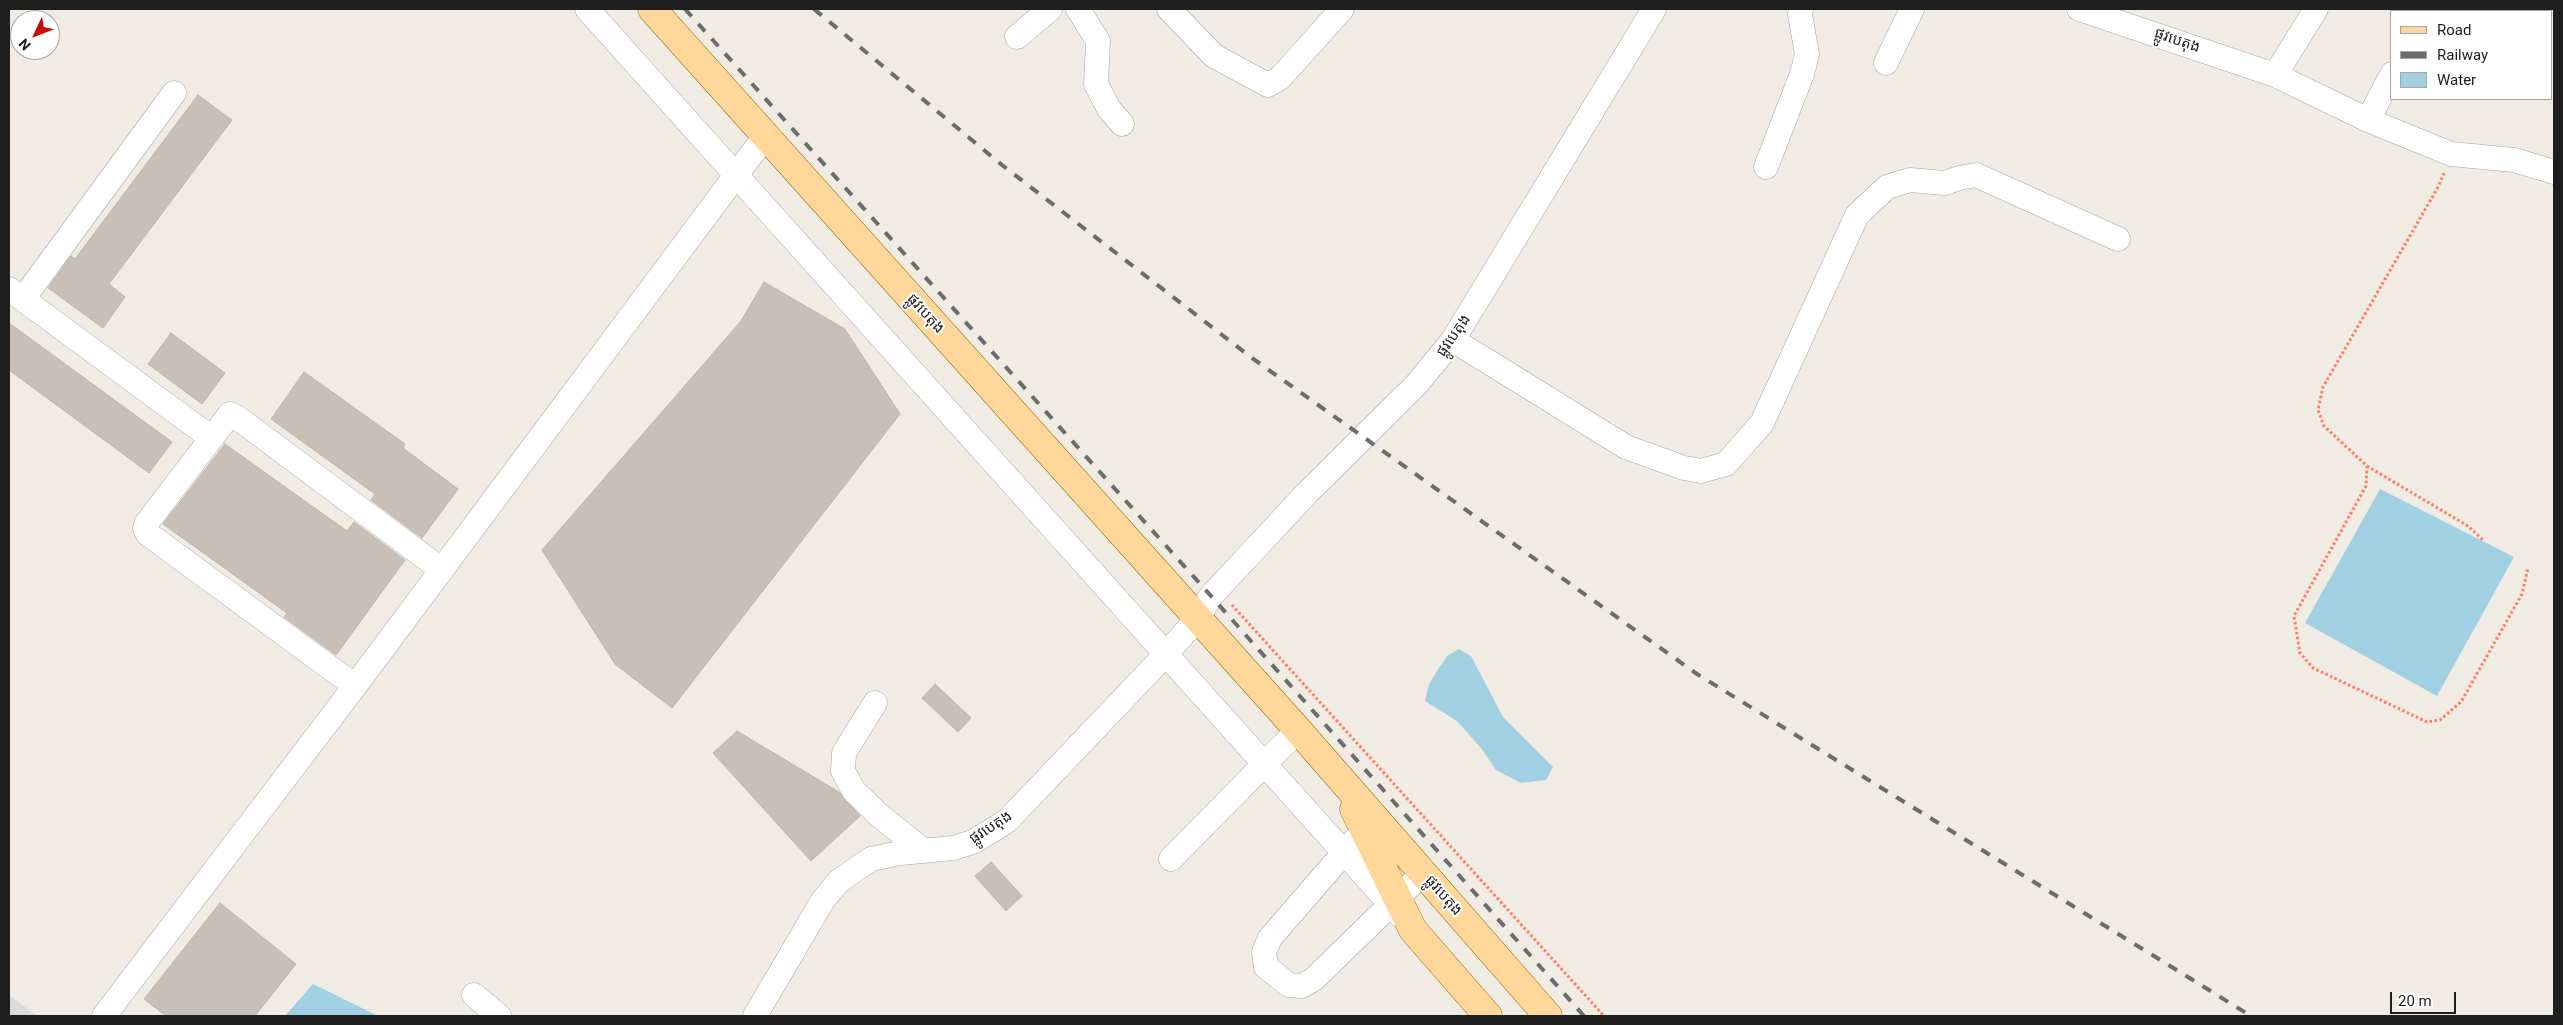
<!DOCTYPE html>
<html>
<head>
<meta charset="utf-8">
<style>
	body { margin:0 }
	#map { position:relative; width:2563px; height:1025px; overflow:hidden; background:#f0ece3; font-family:Roboto,sans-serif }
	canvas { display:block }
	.frame { position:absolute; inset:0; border:10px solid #1e1e1e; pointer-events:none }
	.legend { position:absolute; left:2390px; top:10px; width:162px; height:90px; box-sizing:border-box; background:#fff; border:1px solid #a5a5a5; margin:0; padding:6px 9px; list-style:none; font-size:15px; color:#1e1e1e }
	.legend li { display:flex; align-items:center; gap:10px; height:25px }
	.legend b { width:25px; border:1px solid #a5a5a5 }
	.north { position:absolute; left:10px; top:10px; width:50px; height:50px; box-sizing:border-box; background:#fff; border:1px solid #a5a5a5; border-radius:50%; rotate:227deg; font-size:14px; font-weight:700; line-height:20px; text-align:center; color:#1e1e1e }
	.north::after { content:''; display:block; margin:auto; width:18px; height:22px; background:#cd0800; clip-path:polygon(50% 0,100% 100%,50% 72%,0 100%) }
	.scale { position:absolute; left:2390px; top:992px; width:66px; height:22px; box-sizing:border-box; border:2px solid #1e1e1e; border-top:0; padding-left:6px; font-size:15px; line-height:18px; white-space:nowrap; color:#1e1e1e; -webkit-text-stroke:4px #fff; paint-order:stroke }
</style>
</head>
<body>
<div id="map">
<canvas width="2563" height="1025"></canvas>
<div class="frame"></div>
<ul class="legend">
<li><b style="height:6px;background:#ffd79a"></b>Road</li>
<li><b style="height:6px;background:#6c6c6c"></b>Railway</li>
<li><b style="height:14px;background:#a0d0e1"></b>Water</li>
</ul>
<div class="north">N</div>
<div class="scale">20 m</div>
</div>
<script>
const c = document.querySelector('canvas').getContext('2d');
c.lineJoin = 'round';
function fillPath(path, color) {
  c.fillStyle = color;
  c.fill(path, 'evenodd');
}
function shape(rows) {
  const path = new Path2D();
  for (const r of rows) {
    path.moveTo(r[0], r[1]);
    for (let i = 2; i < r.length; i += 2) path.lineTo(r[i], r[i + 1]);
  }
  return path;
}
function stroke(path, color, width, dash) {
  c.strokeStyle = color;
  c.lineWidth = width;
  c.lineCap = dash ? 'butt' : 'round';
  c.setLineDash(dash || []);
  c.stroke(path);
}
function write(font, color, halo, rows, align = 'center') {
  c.font = font + ' Roboto,"Noto Sans Khmer",sans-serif';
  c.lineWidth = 4;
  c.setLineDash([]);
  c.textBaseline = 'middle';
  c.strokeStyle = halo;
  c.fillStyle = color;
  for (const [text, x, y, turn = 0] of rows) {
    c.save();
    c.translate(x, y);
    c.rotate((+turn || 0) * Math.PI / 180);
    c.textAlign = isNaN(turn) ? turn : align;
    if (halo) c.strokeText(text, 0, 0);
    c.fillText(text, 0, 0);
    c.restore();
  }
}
const residential = shape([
	[9,995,37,1016,9,1016]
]);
const water = shape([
	[2380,489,2514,557,2437,696,2305,623],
	[1459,649,1471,656,1503,717,1553,767,1546,780,1521,783,1496,770,1481,748,1457,721,1425,701,1429,684,1439,668,1447,656],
	[313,984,378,1016,285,1016]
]);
const building = shape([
	[198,95,232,120,109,284,125,297,103,328,48,288,71,256,75,259,198,95],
	[764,282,845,329,900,414,672,708,615,664,542,550,741,321,764,282],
	[9,323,172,442,149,473,9,370,9,323],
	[171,333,225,373,202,404,148,364,171,333],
	[304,372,405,444,403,448,458,489,422,538,371,500,375,494,271,419,304,372],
	[225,444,347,531,354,522,405,560,336,655,284,617,287,613,163,524,225,444],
	[935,684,971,718,958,732,922,698,935,684],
	[737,731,839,792,860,816,811,861,713,753,737,731],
	[991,862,1022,896,1006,911,975,876,991,862],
	[220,903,296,964,255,1016,166,1016,144,999,220,903]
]);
const path = shape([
	[2444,173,2438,187,2323,387,2318,410,2324,426,2367,466,2366,486,2294,616,2300,653,2313,668,2427,722,2440,720,2461,702,2522,594,2528,568],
	[2367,466,2468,526,2484,541],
	[1232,605,1604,1016]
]);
const minor = shape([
	[587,9,1400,915],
	[1078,9,1098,41,1096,84,1109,109,1122,124],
	[1169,9,1214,56,1268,85,1280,78,1342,9],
	[2079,9,2275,75,2368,120,2451,154,2514,160,2554,172],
	[1017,37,1050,9],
	[1886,63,1912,9],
	[2275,75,2316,9],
	[2368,120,2392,74],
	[1766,167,1802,74,1807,54,1800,15,1801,9],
	[9,289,210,437],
	[23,299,174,93],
	[1453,340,1626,447,1684,468,1701,471,1726,464,1762,423,1857,215,1887,187,1910,180,1945,183,1959,178,1976,175,2118,239],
	[355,686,148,534,145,529,146,524,230,414,235,416,442,570],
	[875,703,844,753,843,771,854,791,880,816,924,851],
	[1355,840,1270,938,1264,952,1266,967,1289,985,1302,986,1314,979,1423,873],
	[1171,859,1298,730],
	[474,995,499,1016],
	[104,1016,355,686,766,135],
	[755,1016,823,900,839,881,871,859,900,853,953,848,973,842,1007,821,1167,653,1197,619,1211,596,1307,493,1416,385,1453,340,1654,9]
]);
const major = shape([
	[652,9,1298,730,1548,1016],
	[1354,809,1413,930,1488,1016]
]);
const rail = shape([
	[685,9,1211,596,1584,1016],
	[814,9,1002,165,1252,358,1697,674,2251,1016]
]);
const streetNames = [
	["ផ្លូវបេតុង",2177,41,19],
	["ផ្លូវបេតុង",925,314,48],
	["ផ្លូវបេតុង",1454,336,-55],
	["ផ្លូវបេតុង",991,828,-33],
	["ផ្លូវបេតុង",1443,896,49]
];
fillPath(residential, '#dcdbdb');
fillPath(water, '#a0d0e1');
fillPath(building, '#c8bfb6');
stroke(building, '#c3b3a5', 1);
stroke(minor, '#a5a5a5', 25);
stroke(major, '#996c00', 29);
stroke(path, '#ff7b66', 3, [2.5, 2.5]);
stroke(minor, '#fff', 24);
stroke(major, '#ffd79a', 28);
stroke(rail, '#6c6c6c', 4, [10, 10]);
write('15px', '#1e1e1e', '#fff', streetNames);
</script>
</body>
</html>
